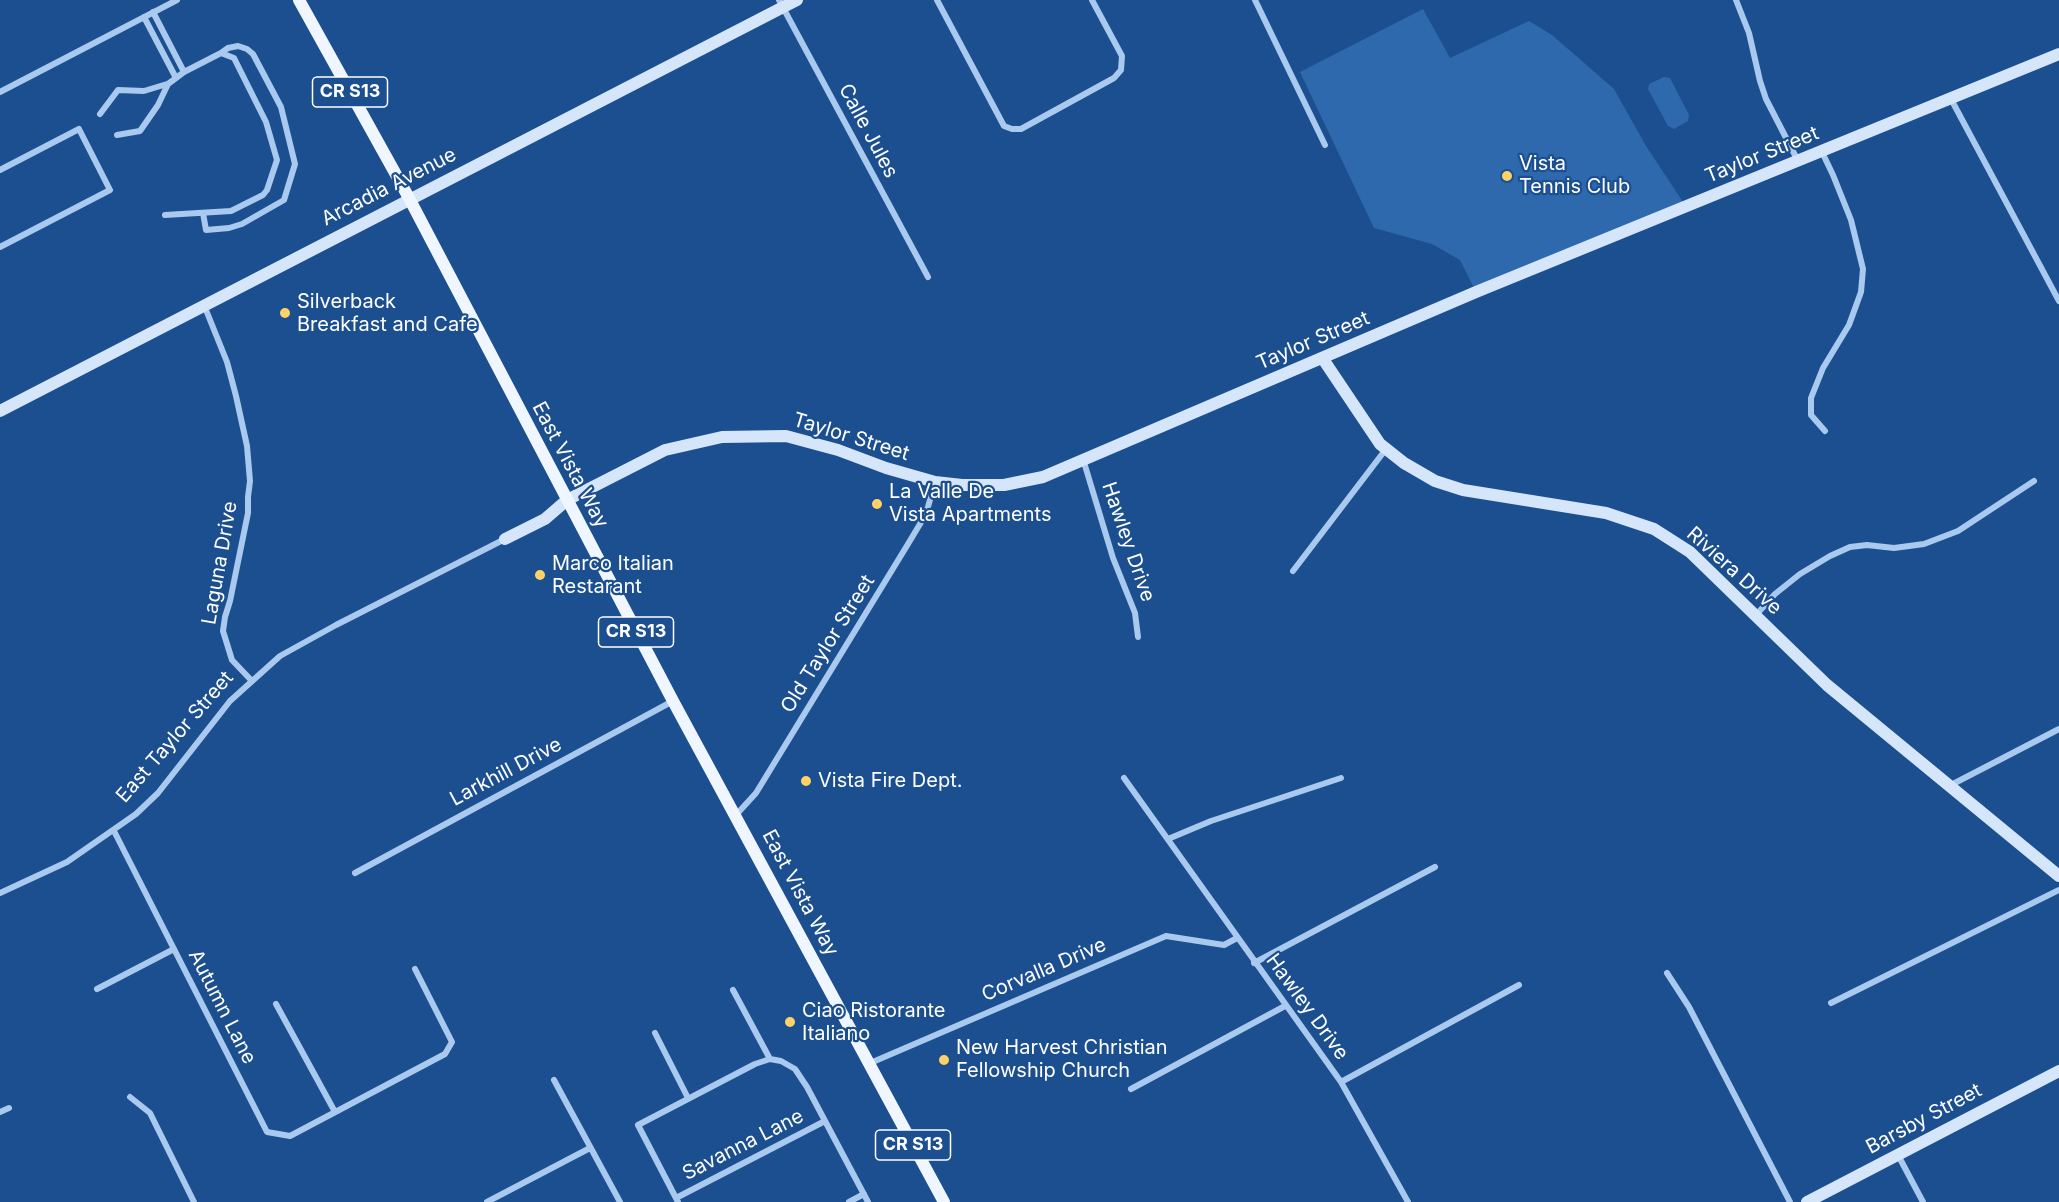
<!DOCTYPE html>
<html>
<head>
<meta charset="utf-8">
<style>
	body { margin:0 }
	canvas { display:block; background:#1b4f8f }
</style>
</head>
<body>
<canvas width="2059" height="1202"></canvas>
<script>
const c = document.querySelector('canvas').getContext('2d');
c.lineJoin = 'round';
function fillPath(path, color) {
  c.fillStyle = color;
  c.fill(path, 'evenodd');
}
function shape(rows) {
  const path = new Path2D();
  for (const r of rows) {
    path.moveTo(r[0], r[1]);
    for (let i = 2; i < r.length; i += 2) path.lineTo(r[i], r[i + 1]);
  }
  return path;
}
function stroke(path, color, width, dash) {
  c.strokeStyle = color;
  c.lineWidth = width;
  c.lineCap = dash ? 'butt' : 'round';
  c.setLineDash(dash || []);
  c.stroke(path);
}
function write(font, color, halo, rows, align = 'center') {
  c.font = font + ' Inter,sans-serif';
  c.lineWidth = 4.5;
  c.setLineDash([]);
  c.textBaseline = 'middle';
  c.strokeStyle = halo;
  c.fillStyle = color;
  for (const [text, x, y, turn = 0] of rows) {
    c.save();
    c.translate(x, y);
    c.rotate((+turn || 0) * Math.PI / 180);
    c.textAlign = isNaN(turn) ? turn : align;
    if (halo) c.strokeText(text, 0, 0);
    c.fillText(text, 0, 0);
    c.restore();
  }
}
const green = shape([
	[1423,9,1450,58,1529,21,1552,35,1614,89,1646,146,1685,205,1476,292,1460,260,1432,244,1374,228,1300,72],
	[1664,77,1670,78,1689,115,1688,121,1674,129,1668,126,1648,89,1649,84]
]);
const street = shape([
	[779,0,928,277],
	[937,0,1004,126,1012,129,1021,129,1114,78,1121,70,1122,56,1092,0],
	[1255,0,1325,145],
	[1736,0,1749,33,1760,81,1766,99,1798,161],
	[153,12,184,72],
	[144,17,176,78],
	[0,92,177,0],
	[1951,99,2059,301],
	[100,114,118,90,144,91,167,84],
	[117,135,140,131,158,105,168,84,184,72,221,53],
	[1822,152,1833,175,1851,220,1863,269,1861,292,1849,325,1823,368,1811,398,1811,415,1825,431],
	[0,170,79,129,110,190,0,247],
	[165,215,231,211,263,195,267,190,277,160,266,122,234,58,221,53,228,48,238,46,247,49,253,54,281,107,295,164,284,200,242,224,229,228,206,230,203,213],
	[204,305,227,362,236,396,247,446,250,481,248,497,248,513,230,601,225,617,223,631,232,660,251,680],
	[1083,459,1113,558,1135,613,1138,637],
	[1293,571,1386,449],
	[1756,615,1775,594,1800,574,1830,556,1850,547,1867,545,1894,548,1924,544,1958,531,2034,481],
	[1124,778,1341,1082,1408,1202],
	[1949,786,2059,729],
	[736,815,756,793,908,544,926,514,935,482],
	[114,831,267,1132,290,1136,445,1054,452,1042,415,969],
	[1168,839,1211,821,1341,778],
	[355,873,673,701],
	[0,893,67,862,136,814,158,793,230,701,280,656,336,625,505,539],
	[1254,963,1435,867],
	[1667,973,1689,1007,1790,1202],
	[97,989,174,949],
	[733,990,770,1059],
	[1831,1003,2059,890],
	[276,1004,335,1112],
	[655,1033,688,1098],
	[868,1064,1166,936,1224,945,1237,938],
	[554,1080,620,1202],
	[1341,1082,1519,985],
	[1131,1089,1285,1006],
	[130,1097,150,1113,194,1202],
	[0,1112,9,1108],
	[1898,1155,1923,1202],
	[676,1198,825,1121],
	[487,1202,590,1148],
	[678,1202,638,1125,755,1064,770,1059,781,1061,795,1069,807,1087,868,1202],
	[849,1202,864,1194]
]);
const secondary = shape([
	[1323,359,1380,444,1404,463,1435,481,1463,490,1606,513,1654,529,1690,552,1827,685,2059,876],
	[0,411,797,0],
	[505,539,545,519,567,500,665,450,722,437,786,436,838,450,886,468,935,482,962,485,1004,485,1043,477,1476,292,2059,54],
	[1807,1202,2059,1071]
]);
const primary = shape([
	[299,0,409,198,673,701,944,1202]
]);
const markers = [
	[1507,176,6,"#ffd166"],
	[285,313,6,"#ffd166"],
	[877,504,6,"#ffd166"],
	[540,575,6,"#ffd166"],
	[806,781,6,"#ffd166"],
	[790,1022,6,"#ffd166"],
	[944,1060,6,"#ffd166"]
];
const shields = [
	[350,92,75],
	[636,632,75],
	[913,1145,75]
];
const shieldNames = [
	["CR S13",350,92],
	["CR S13",636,632],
	["CR S13",913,1145]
];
const streetNames = [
	["Calle Jules",868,131,62],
	["Taylor Street",1762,155,-22],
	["Arcadia Avenue",389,187,-27],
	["Taylor Street",1313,341,-23],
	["Taylor Street",851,437,17],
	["East Vista Way",570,465,62],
	["Hawley Drive",1128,542,71],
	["Laguna Drive",220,563,-80],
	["Riviera Drive",1734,571,42],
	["Old Taylor Street",828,644,-58],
	["East Taylor Street",175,737,-49],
	["Larkhill Drive",506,772,-28],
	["East Vista Way",800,893,62],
	["Corvalla Drive",1044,970,-23],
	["Autumn Lane",222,1007,63],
	["Hawley Drive",1307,1007,54],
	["Barsby Street",1924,1119,-28],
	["Savanna Lane",743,1145,-27]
];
const poiNames = [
	["Vista",1519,164],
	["Tennis Club",1519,187],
	["Silverback",297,302],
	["Breakfast and Cafe",297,325],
	["La Valle De",889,492],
	["Vista Apartments",889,515],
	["Marco Italian",552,564],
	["Restarant",552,587],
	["Vista Fire Dept.",818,781],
	["Ciao Ristorante",802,1011],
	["Italiano",802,1034],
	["New Harvest Christian",956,1048],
	["Fellowship Church",956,1071]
];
fillPath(green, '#2e69ad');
stroke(street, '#a9c9ee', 6);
stroke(secondary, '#d6e6fa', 12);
stroke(primary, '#f0f6ff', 12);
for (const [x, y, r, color] of markers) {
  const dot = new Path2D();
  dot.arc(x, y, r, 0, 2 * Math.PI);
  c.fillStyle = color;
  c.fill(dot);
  stroke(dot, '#1b4f8f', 2);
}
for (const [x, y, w] of shields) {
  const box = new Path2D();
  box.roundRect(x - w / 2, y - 15, w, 30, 4.5);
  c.fillStyle = '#1b4f8f';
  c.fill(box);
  stroke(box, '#fff', 1.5);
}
write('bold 18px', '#fff', null, shieldNames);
write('20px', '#fff', '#1b4f8f', streetNames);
write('20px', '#fff', '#1b4f8f', poiNames, 'left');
</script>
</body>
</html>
